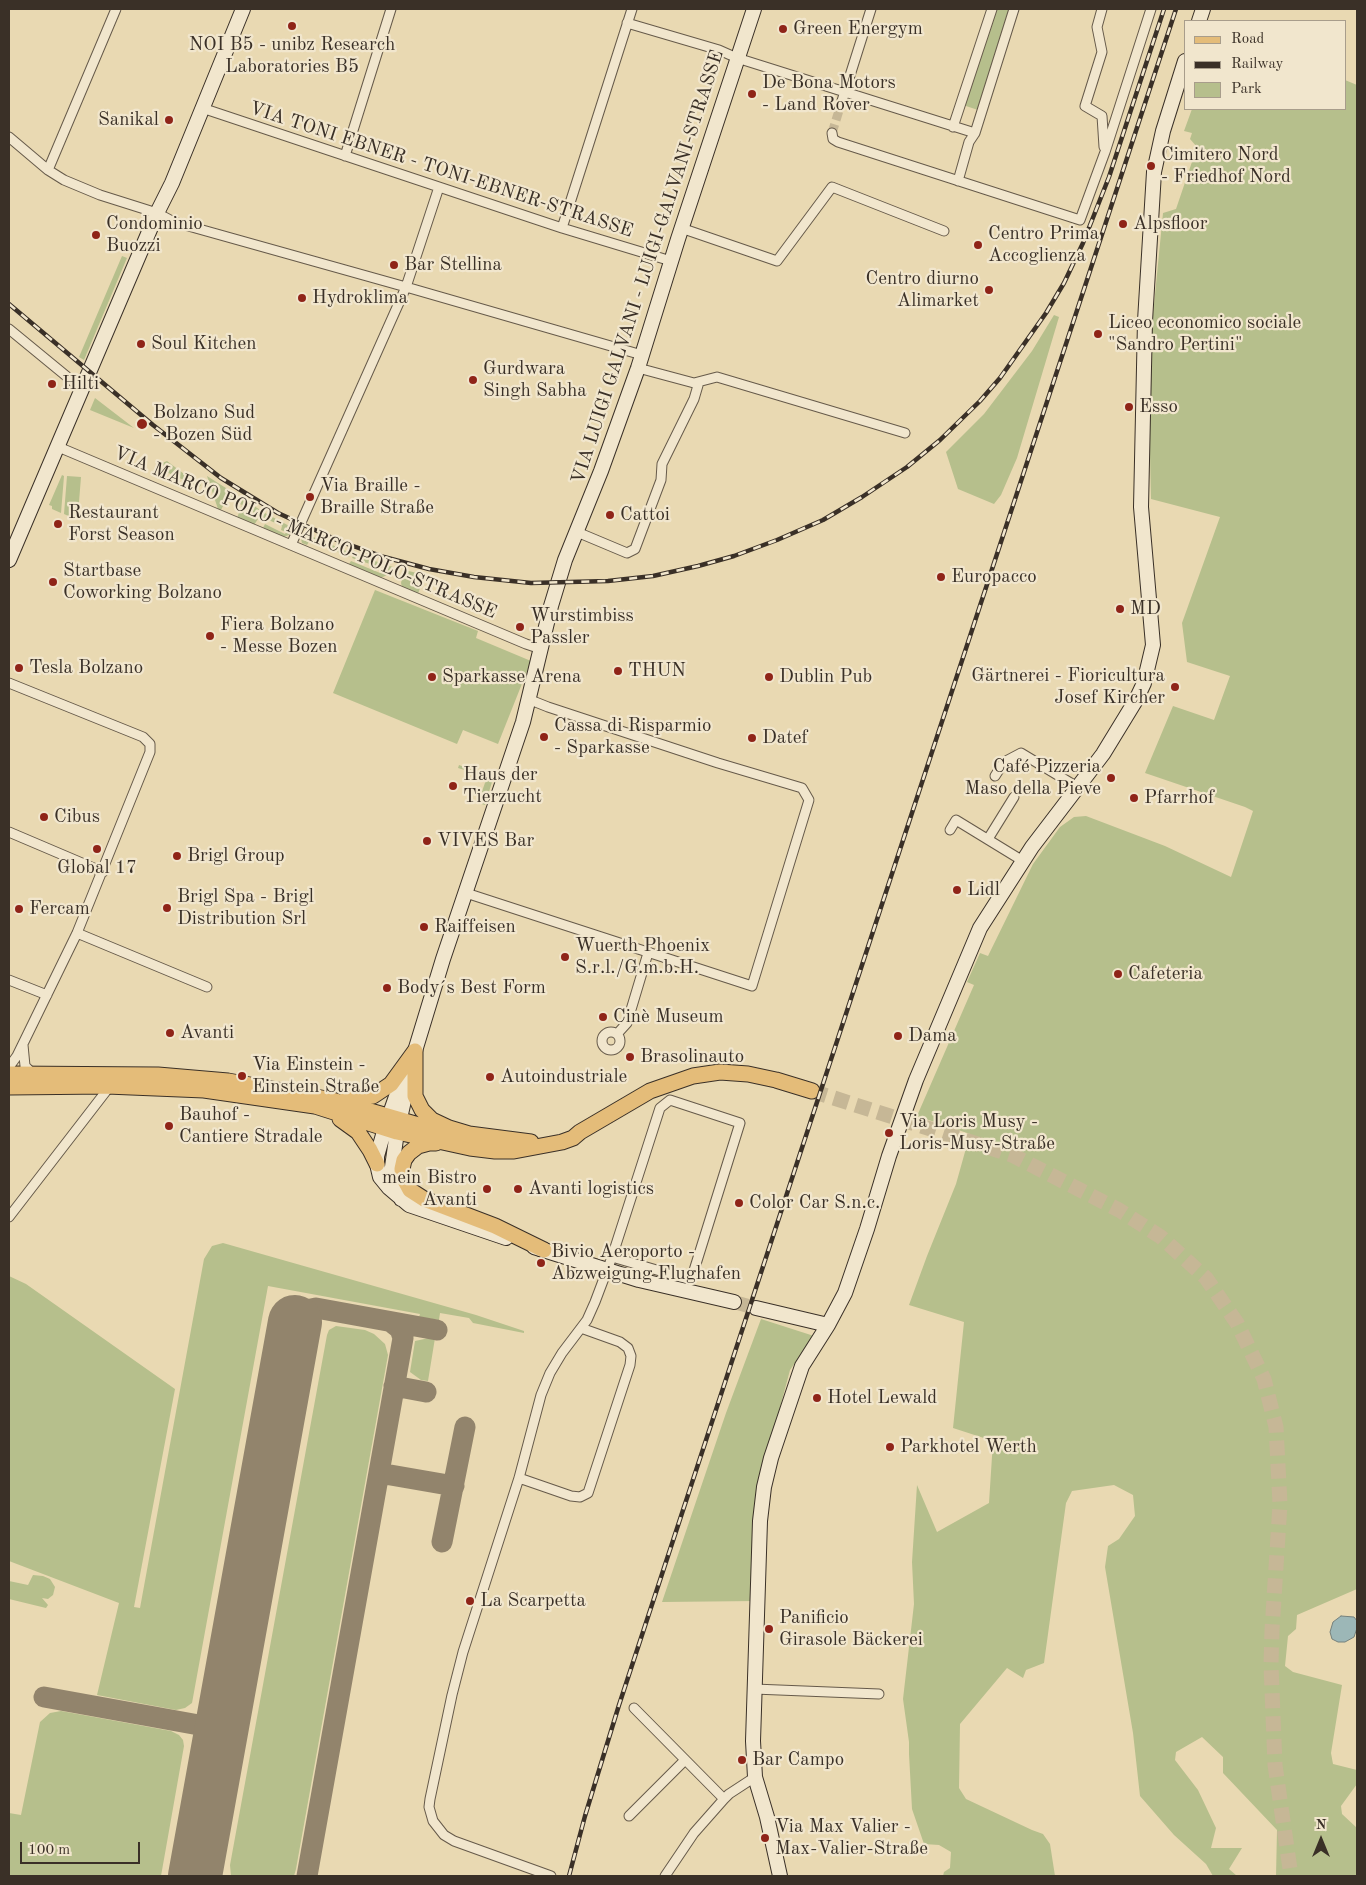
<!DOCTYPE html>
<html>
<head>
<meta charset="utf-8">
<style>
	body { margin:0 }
	#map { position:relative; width:1366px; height:1885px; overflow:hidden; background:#e9d9b2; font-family:"Old Standard TT",serif }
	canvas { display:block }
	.frame { position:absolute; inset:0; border:10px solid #3a3027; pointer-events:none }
	.legend { position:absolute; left:1184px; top:20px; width:162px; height:90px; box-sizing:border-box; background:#f1e6cd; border:1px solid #a89d8b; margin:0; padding:6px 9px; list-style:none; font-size:15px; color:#3a3027 }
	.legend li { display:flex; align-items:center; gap:10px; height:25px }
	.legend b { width:25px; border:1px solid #a89d8b }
	.north { position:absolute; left:1296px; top:1815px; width:50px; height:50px; -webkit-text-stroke:4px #f1e6cd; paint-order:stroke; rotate:0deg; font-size:14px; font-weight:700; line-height:20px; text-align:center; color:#3a3027 }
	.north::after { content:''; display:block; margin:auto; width:18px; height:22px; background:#3a3027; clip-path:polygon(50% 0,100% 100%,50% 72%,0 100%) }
	.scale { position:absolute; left:20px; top:1842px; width:120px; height:22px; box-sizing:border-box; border:2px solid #3a3027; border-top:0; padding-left:6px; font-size:15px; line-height:18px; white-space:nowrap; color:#3a3027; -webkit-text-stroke:4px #f1e6cd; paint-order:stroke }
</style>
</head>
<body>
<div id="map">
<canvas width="1366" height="1885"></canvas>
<div class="frame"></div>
<ul class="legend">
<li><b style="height:6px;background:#e4bc79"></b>Road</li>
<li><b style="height:6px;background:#3a3027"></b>Railway</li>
<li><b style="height:14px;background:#b6bf8c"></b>Park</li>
</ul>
<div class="north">N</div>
<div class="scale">100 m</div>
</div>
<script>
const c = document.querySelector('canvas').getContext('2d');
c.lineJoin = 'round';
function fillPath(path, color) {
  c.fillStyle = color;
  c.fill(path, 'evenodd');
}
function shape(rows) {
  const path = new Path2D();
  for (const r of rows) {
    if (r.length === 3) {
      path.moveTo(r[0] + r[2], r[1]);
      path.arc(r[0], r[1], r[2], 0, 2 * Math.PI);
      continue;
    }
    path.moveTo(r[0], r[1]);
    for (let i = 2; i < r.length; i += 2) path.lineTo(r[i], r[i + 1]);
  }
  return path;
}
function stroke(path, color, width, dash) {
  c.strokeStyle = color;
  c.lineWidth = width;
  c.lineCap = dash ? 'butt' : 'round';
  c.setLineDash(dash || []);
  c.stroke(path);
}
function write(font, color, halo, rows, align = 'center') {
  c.font = font + ' "Old Standard TT",serif';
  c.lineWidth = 4.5;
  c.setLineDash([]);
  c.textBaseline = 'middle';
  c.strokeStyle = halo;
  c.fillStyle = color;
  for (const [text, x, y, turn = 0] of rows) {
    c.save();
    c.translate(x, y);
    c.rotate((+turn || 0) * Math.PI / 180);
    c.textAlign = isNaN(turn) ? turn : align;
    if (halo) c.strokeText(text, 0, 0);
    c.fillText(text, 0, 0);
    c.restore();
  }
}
const green = shape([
	[994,9,1011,9,978,110,963,105],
	[1345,80,1357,85,1357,1589,1297,1615,1296,1629,1288,1636,1285,1666,1293,1672,1342,1685,1331,1753,1333,1764,1357,1770,1357,1784,1341,1806,1342,1814,1357,1828,1357,1876,1276,1876,1277,1830,1223,1773,1223,1757,1202,1737,1176,1752,1175,1760,1198,1790,1216,1828,1211,1848,1242,1848,1229,1869,1237,1876,1213,1876,1206,1864,1174,1835,1140,1796,1133,1733,1105,1567,1108,1546,1119,1539,1135,1516,1133,1495,1114,1485,1072,1491,1066,1503,1044,1663,1026,1670,1023,1678,1007,1668,960,1724,959,1788,966,1799,1032,1830,1043,1834,1050,1844,1055,1876,943,1876,944,1872,950,1868,951,1852,939,1845,924,1844,912,1809,909,1754,909,1742,903,1699,914,1604,912,1562,917,1485,937,1532,989,1503,993,1441,953,1428,964,1322,909,1305,927,1256,956,1184,970,1134,917,1116,974,985,967,982,980,953,988,956,1033,864,1060,827,1074,817,1086,816,1165,846,1231,877,1253,811,1245,807,1145,773,1173,706,1214,720,1230,676,1187,662,1182,623,1220,517,1151,499,1148,366,1163,213,1176,209,1195,153,1198,154,1197,147,1190,139,1192,133,1184,131,1192,109,1345,109],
	[122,256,127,258,84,360,79,357],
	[1054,315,1059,317,1017,458,1001,495,994,504,958,489,946,452,984,414,1032,351],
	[95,398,134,428,90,410],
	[167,461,192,480,194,477,201,485,199,487,162,470,160,467,160,464],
	[62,475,64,476,61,513,52,509,52,506,49,505],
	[67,476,81,477,79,502,73,518,64,514],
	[207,476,262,511,260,516,246,508,245,510,258,519,254,525,237,518,242,505,227,498,221,510,218,509],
	[265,513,293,528,291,534,284,537,263,528,265,524,285,534,286,532,281,530,282,526,262,517],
	[304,533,351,553,349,557,310,540,307,545,302,543,301,539],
	[354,554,393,567,391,573,383,577,380,577,349,564,351,561,380,573,382,568,352,558],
	[404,570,426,575,423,581,409,577,408,579,421,585,418,594,402,587,401,583],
	[375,590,478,631,476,638,531,661,498,744,463,730,457,744,333,693],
	[459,765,488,776,492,782,485,805,478,803,487,777,458,768],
	[223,1243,476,1315,524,1331,524,1333,473,1323,469,1318,440,1313,439,1320,419,1317,420,1314,268,1286,192,1703,185,1708,176,1710,97,1695,119,1603,9,1561,9,1276,26,1284,175,1389,134,1607,140,1608,204,1259,212,1246],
	[761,1319,814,1336,790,1370,764,1468,756,1601,662,1602,726,1413],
	[336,1326,365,1330,374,1334,385,1344,388,1355,296,1869,294,1876,231,1876,230,1865,327,1335,329,1330],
	[429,1338,435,1338,428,1381,421,1380,410,1372,415,1341],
	[33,1575,43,1576,50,1579,55,1587,53,1595,48,1599,42,1598,48,1605,46,1608,9,1599,9,1581,28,1585],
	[61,1711,171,1731,179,1735,183,1740,184,1746,161,1876,9,1876,9,1813,21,1815,40,1722,50,1713]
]);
const water = shape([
	[1341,1616,1354,1617,1357,1621,1357,1628,1354,1637,1345,1642,1338,1642,1332,1639,1330,1632,1333,1622,1341,1616]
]);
const taxiway = shape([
	[295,1322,297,1316,302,1311,316,1308,437,1330],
	[394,1386,426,1392],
	[379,1473,454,1486],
	[442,1542,465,1427],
	[44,1697,221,1729],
	[197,1876,197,1863],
	[307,1876,403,1338,400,1329,391,1322]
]);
const runway = shape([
	[195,1876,295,1322]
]);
const streetTunnel = shape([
	[832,133,841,104]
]);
const secondaryTunnel = shape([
	[734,1302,756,1308]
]);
const primaryTunnel = shape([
	[812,1091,1012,1155,1119,1210,1161,1237,1206,1278,1237,1323,1264,1379,1276,1427,1280,1504,1272,1630,1271,1665,1275,1765,1291,1876]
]);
const street = shape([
	[1102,9,1097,27,1102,52,1085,106,1102,116,1104,147],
	[627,23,719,50,737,58,975,133],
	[841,104,871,9],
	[202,108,562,228,671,261],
	[953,127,992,9],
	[832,133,833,139,838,142,1080,220,1105,152,1151,9],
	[9,137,48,170,64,180,100,195,157,213,174,222,406,287,642,355],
	[345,156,391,9],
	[48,170,116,9],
	[958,181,969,142,975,133,1014,9],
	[562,228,632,9],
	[681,228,777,261,832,187,944,231],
	[9,329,82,389],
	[638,368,694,383,717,377,905,433],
	[56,446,526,644,541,649],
	[577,532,627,553,635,549,661,480,662,464,694,399,699,382],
	[291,545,406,287,439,187],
	[9,683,143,737,150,744,150,752,77,933,17,1056,9,1067],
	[995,776,1004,762,1021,753,1079,788],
	[950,830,956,820,1023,861],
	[9,832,103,872],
	[988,839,1014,797],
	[466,893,752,986,809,800,802,788,718,763,548,707,528,699],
	[77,933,207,987],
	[9,980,47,995],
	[611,1041,9],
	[617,1034,627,1023,648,953],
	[23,1045,25,1066,33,1074],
	[9,1217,107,1090,107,1086],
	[519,1478,571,1496,580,1497,588,1493,630,1365,631,1356,628,1348,620,1342,581,1328],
	[754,1689,879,1694],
	[634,1708,724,1799],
	[629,1816,685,1760],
	[551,1876,454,1841,444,1835,433,1821,429,1807,430,1799,452,1695,463,1652,519,1478,541,1395,550,1373,562,1353,587,1320,595,1302,612,1257,660,1108,670,1100,740,1123,691,1280,612,1257],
	[665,1876,694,1833,724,1799,729,1794,755,1777]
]);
const secondary = shape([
	[1199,21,1203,9],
	[9,560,157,213,172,183,243,9],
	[399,1088,385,1128,377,1156,377,1164,380,1177,389,1188,409,1205,506,1238],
	[401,1199,392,1176,392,1167,397,1132,415,1051,443,959,523,722,551,606,565,560,601,471,638,368,678,239,754,9],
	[534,1247,639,1280,734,1302],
	[756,1308,828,1325],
	[780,1876,767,1817,755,1777,753,1741,760,1521,764,1487,771,1458,802,1366,828,1325,845,1293,867,1229,889,1156,916,1080,980,928,1032,847,1103,754,1136,700,1144,683,1153,645,1141,507,1145,321,1154,172,1163,131,1185,61]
]);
const primary = shape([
	[415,1051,415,1096,422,1110,432,1120,449,1128,469,1134,531,1142],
	[9,1074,158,1075,228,1081,332,1100,453,1135],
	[9,1087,107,1086,204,1090,315,1106,397,1132,470,1148,495,1151,514,1151,562,1142,573,1138,580,1132,650,1091,693,1076,720,1072,748,1074,776,1080,812,1091],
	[345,1100,373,1096,391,1084,415,1051],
	[340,1119,358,1132,370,1150,377,1164],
	[436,1143,429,1143,418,1146,409,1153,404,1160,402,1169,403,1177,410,1190,424,1199,495,1226,544,1250]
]);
const rail = shape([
	[9,304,153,425,221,478,278,513,339,541,384,557,429,569,474,577,531,583,608,581,653,576,698,566,734,556,777,540,823,520,862,497,907,467,940,440,980,401,1000,378,1046,313,1064,283,1083,243,1109,177,1164,9],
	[569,1876,585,1816,619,1705,1176,9]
]);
const markers = [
	[292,26,5,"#8f2418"],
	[783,29,5,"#8f2418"],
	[752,94,5,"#8f2418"],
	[169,120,5,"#8f2418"],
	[1151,166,5,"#8f2418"],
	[1123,224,5,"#8f2418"],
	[96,235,5,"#8f2418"],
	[978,245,5,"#8f2418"],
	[394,265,5,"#8f2418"],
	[989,290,5,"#8f2418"],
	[302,298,5,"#8f2418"],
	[1098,334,5,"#8f2418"],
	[141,344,5,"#8f2418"],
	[473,380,5,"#8f2418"],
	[52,384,5,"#8f2418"],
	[1129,407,5,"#8f2418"],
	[142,424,6,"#8f2418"],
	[310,497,5,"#8f2418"],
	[610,515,5,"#8f2418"],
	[58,524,5,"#8f2418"],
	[941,577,5,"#8f2418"],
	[53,582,5,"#8f2418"],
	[1120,609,5,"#8f2418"],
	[520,627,5,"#8f2418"],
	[210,636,5,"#8f2418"],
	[19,668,5,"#8f2418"],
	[618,671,5,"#8f2418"],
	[432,677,5,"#8f2418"],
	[769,677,5,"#8f2418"],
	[1175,687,5,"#8f2418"],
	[544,737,5,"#8f2418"],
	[752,738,5,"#8f2418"],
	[1111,778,5,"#8f2418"],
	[453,786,5,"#8f2418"],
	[1134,798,5,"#8f2418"],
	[44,817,5,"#8f2418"],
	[427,841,5,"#8f2418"],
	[97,849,5,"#8f2418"],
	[177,856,5,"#8f2418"],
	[957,890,5,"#8f2418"],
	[167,908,5,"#8f2418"],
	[19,909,5,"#8f2418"],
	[424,927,5,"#8f2418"],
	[565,957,5,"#8f2418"],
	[1118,974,5,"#8f2418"],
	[387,988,5,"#8f2418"],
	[603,1017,5,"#8f2418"],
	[170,1033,5,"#8f2418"],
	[898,1036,5,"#8f2418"],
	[630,1057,5,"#8f2418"],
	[242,1076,5,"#8f2418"],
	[490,1077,5,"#8f2418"],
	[169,1126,5,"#8f2418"],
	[889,1133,5,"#8f2418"],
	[487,1189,5,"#8f2418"],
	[518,1189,5,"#8f2418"],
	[739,1203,5,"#8f2418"],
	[541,1263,5,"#8f2418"],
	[817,1398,5,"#8f2418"],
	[890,1447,5,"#8f2418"],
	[470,1601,5,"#8f2418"],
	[769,1629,5,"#8f2418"],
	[742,1760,5,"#8f2418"],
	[765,1838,5,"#8f2418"]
];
const poiNames = [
	["Green Energym",793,29],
	["NOI B5 - unibz Research",292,45,"center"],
	["Laboratories B5",292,67,"center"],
	["De Bona Motors",762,83],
	["- Land Rover",762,105],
	["Sanikal",159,120,"right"],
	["Cimitero Nord",1161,155],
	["- Friedhof Nord",1161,177],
	["Condominio",106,224],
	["Buozzi",106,246],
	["Alpsfloor",1133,224],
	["Centro Prima",988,234],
	["Accoglienza",988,256],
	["Bar Stellina",404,265],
	["Centro diurno",979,279,"right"],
	["Alimarket",979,301,"right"],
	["Hydroklima",312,298],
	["Liceo economico sociale",1108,323],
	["\"Sandro Pertini\"",1108,345],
	["Soul Kitchen",151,344],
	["Gurdwara",483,369],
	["Singh Sabha",483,391],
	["Hilti",62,384],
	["Esso",1139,407],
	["Bolzano Sud",153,413],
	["- Bozen Süd",153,435],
	["Via Braille -",320,486],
	["Braille Straße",320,508],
	["Restaurant",68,513],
	["Forst Season",68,535],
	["Cattoi",620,515],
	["Startbase",63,571],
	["Coworking Bolzano",63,593],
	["Europacco",951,577],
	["MD",1130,609],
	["Wurstimbiss",530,616],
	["Passler",530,638],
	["Fiera Bolzano",220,625],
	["- Messe Bozen",220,647],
	["Tesla Bolzano",29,668],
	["THUN",628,671],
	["Gärtnerei - Fioricultura",1165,676,"right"],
	["Josef Kircher",1165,698,"right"],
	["Sparkasse Arena",442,677],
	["Dublin Pub",779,677],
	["Cassa di Risparmio",554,726],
	["- Sparkasse",554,748],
	["Datef",762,738],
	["Café Pizzeria",1101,767,"right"],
	["Maso della Pieve",1101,789,"right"],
	["Haus der",463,775],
	["Tierzucht",463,797],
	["Pfarrhof",1144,798],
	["Cibus",54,817],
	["VIVES Bar",437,841],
	["Brigl Group",187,856],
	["Global 17",97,868,"center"],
	["Lidl",967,890],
	["Brigl Spa - Brigl",177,897],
	["Distribution Srl",177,919],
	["Fercam",29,909],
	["Raiffeisen",434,927],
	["Wuerth Phoenix",575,946],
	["S.r.l./G.m.b.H.",575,968],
	["Cafeteria",1128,974],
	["Body´s Best Form",397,988],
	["Cinè Museum",613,1017],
	["Avanti",180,1033],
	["Dama",908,1036],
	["Brasolinauto",640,1057],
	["Via Einstein -",252,1065],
	["Einstein Straße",252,1087],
	["Autoindustriale",500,1077],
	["Bauhof -",179,1115],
	["Cantiere Stradale",179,1137],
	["Via Loris Musy -",899,1122],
	["Loris-Musy-Straße",899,1144],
	["mein Bistro",477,1178,"right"],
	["Avanti",477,1200,"right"],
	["Avanti logistics",528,1189],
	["Color Car S.n.c.",749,1203],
	["Bivio Aeroporto -",551,1252],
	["Abzweigung Flughafen",551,1274],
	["Hotel Lewald",827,1398],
	["Parkhotel Werth",900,1447],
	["La Scarpetta",480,1601],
	["Panificio",779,1618],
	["Girasole Bäckerei",779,1640],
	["Bar Campo",752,1760],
	["Via Max Valier -",775,1827],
	["Max-Valier-Straße",775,1849]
];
const streetNames = [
	["VIA TONI EBNER - TONI-EBNER-STRASSE",441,170,18],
	["VIA LUIGI GALVANI - LUIGI-GALVANI-STRASSE",648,267,-72],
	["VIA MARCO POLO - MARCO-POLO-STRASSE",305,533,23]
];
fillPath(green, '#b6bf8c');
fillPath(water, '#9cb7b7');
stroke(water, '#75817d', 1);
stroke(taxiway, '#92846c', 21);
stroke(runway, '#92846c', 54);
stroke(streetTunnel, '#c6b796', 9, [9, 4.5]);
stroke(secondaryTunnel, '#c6b796', 14, [14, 7]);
stroke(primaryTunnel, '#c6b796', 15, [15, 8]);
stroke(street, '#665a4a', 11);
stroke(secondary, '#3a3027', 16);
stroke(primary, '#3a3027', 17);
stroke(street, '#f1e6cd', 9);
stroke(secondary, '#f1e6cd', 14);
stroke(primary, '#e4bc79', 15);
stroke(rail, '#3a3027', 4.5);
stroke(rail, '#f1e6cd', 2.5, [8]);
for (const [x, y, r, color] of markers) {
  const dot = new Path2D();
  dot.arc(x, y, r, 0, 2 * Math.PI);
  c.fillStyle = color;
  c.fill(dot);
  stroke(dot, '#f1e6cd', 2);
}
write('19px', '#3a3027', '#f1e6cd', poiNames, 'left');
write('19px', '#3a3027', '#f1e6cd', streetNames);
</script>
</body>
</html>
